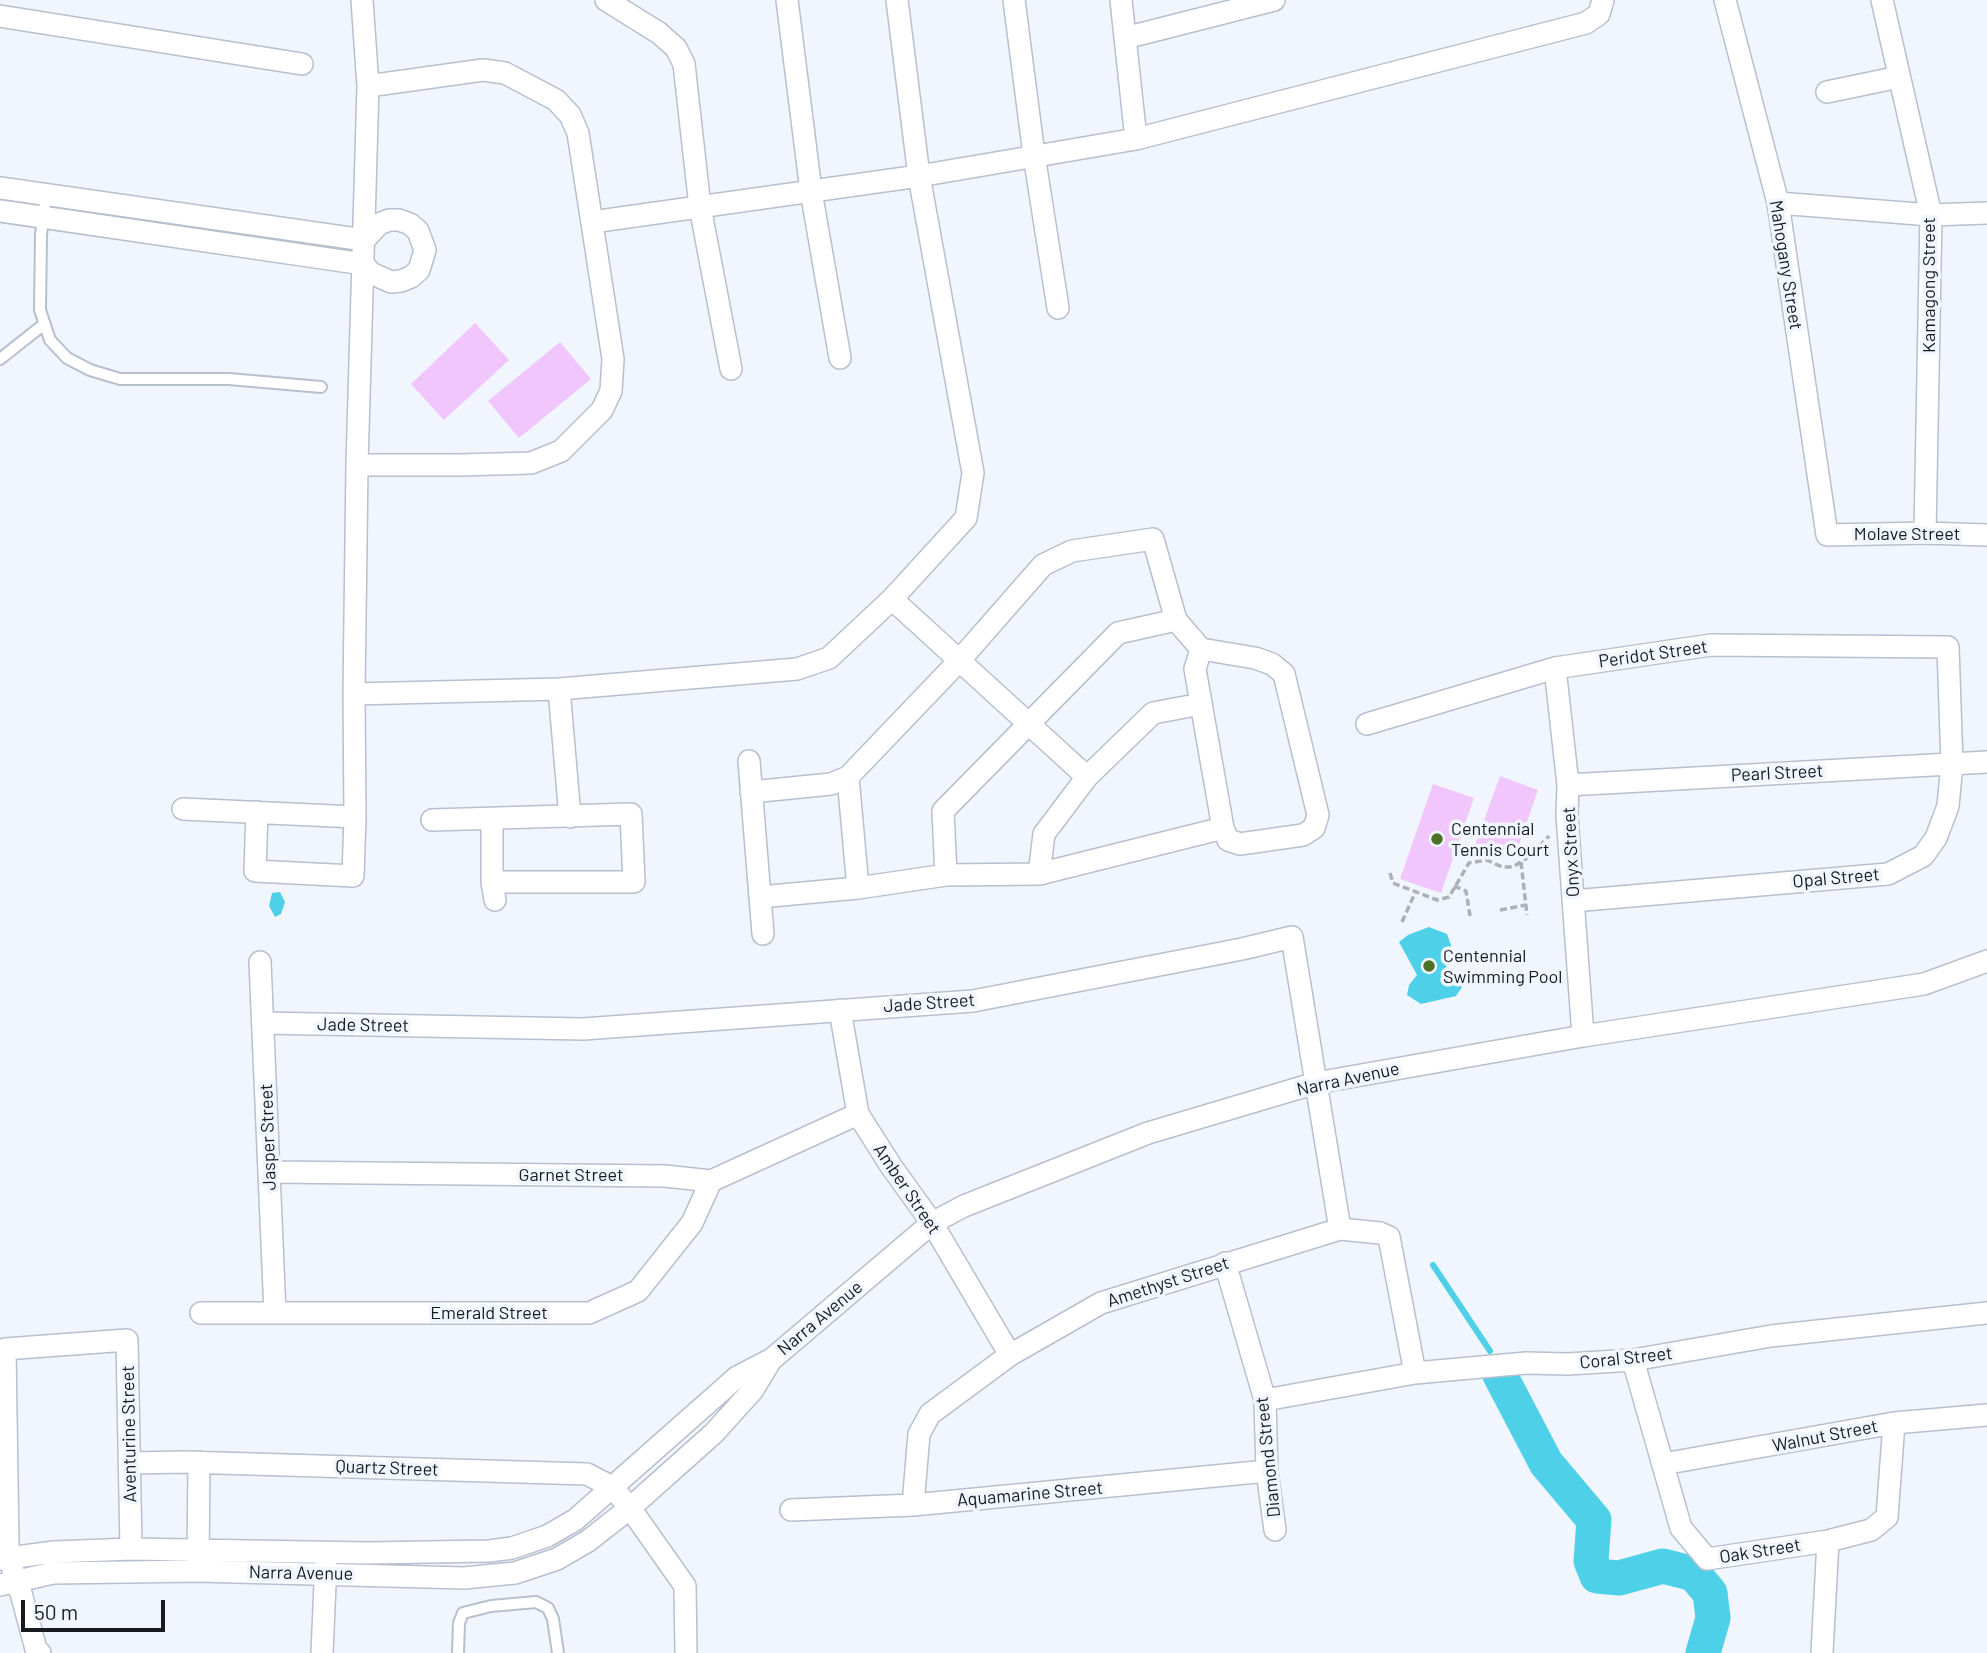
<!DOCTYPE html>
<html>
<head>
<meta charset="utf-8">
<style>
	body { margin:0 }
	#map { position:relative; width:1987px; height:1653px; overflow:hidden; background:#f0f5fe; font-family:Barlow,sans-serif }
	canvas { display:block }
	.scale { position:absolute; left:21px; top:1600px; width:144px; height:32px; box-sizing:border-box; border:4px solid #181a20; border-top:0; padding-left:9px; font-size:21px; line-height:24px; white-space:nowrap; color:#181a20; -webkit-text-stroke:5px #f0f5fe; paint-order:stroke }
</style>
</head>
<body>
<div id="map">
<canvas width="1987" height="1653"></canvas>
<div class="scale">50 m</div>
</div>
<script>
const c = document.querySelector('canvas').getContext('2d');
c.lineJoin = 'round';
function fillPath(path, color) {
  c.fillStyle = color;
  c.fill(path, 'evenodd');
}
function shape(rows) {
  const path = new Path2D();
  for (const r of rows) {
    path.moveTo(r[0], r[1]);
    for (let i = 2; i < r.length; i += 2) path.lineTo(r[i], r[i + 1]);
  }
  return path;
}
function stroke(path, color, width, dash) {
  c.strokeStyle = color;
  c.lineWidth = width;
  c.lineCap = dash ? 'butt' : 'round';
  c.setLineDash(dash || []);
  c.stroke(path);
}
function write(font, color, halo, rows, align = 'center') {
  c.font = font + ' Barlow,sans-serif';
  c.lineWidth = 7;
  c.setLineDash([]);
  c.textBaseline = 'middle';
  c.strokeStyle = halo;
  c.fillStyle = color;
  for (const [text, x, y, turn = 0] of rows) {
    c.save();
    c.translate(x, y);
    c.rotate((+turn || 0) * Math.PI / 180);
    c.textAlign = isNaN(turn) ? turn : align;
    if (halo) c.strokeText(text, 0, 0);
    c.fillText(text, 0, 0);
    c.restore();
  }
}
const green = shape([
	[475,323,509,360,444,420,411,384],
	[560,342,591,379,519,438,488,401],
	[1500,776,1538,790,1514,859,1475,845],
	[1433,784,1474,798,1441,893,1400,879]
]);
const water = shape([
	[280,892,285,902,281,914,275,917,269,906,272,893],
	[1429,927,1447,934,1451,945,1445,971,1455,973,1462,987,1456,996,1421,1004,1407,995,1409,985,1417,975,1399,942,1408,935]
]);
const stream = shape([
	[1433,1265,1490,1351]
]);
const river = shape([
	[1500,1375,1546,1463,1594,1520,1591,1561,1597,1576,1619,1578,1663,1566,1694,1574,1710,1593,1713,1618,1703,1653]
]);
const path = shape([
	[1521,862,1527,915],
	[1390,873,1393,883,1437,900,1449,897,1469,863,1487,860,1502,867,1513,867,1530,856,1549,836],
	[1454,886,1466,891,1470,916],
	[1500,910,1526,905],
	[1402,922,1415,893]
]);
const service = shape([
	[46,194,41,235,40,310,50,340,67,358,90,370,120,379,229,379,321,387],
	[0,359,43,325],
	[458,1653,459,1623,463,1613,491,1606,536,1602,548,1608,553,1619,558,1653]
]);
const minor = shape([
	[606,0,659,33,676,48,684,64,700,207,731,369],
	[787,0,811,191,840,358],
	[1014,0,1034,155,1058,308],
	[1121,0,1136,139],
	[1725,0,1778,203,1827,535,1925,533,1987,535],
	[1882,0,1931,215,1925,533],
	[0,16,302,64],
	[1125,38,1274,0],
	[1827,92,1899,77],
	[0,188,364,240,379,224,389,220,399,220,410,224,418,231,425,250,419,270,411,277,401,281,391,282,371,273,363,264,0,211],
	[1778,203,1931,215,1987,213],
	[592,222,919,176,1136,139,1586,23,1599,14,1603,0],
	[357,465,460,465,531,463,561,451,602,410,611,391,613,359,578,133,570,115,556,100,505,73,483,70,368,86],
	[892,599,1087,777],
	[1201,649,1255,658,1272,664,1284,674,1318,815,1314,828,1303,835,1240,844,1228,840,1223,828,1195,669,1201,649],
	[1555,668,1568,785,1567,816,1583,1036],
	[559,689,570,817],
	[354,694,559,689,797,669,829,658,892,599,966,518,973,473,919,176,897,0],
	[1367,724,1555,668,1711,645,1948,647,1952,764,1948,806,1936,838,1923,856,1888,874,1573,901],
	[749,761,763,934],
	[848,777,858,888],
	[1568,785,1987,762],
	[751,792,831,784,848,777,958,662,1043,565,1072,551,1153,539,1176,620,1201,649],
	[183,809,355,817],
	[257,812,255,871,353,876,355,817,354,694,357,465,368,86,362,0],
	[492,819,492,882,495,900],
	[432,820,631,814,634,882,492,882],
	[1039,874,1044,834,1087,777,1153,713,1201,704],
	[946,875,943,811,1118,633,1176,620],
	[760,897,858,888,946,875,1039,874,1223,828],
	[260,962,275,1313],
	[840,1010,858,1114,891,1166,932,1223,1010,1355],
	[264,1023,583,1029,973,1001,1242,949,1292,937,1340,1229],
	[270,1172,665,1176,711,1181,858,1114],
	[1225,1263,1265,1400,1267,1471,1275,1530],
	[201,1313,589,1313,638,1291,692,1223,711,1181],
	[1633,1360,1681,1528,1707,1559,1828,1541,1871,1530,1887,1517,1894,1423],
	[1265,1400,1415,1373,1526,1363,1568,1364,1633,1360,1771,1336,1987,1313],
	[131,1463,185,1462,587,1474,612,1487,630,1508,685,1586,686,1653],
	[1663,1464,1894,1423,1987,1415],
	[913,1505,919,1434,930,1414,1010,1355,1101,1303,1340,1229,1380,1233,1389,1237,1415,1373],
	[791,1510,913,1505,1267,1471],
	[0,1559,54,1552,131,1549,368,1553,489,1551,512,1548,547,1536,575,1520,737,1377,772,1359,932,1223,964,1206,1148,1133,1316,1083,1583,1036,1924,984,1987,961],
	[198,1565,199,1462],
	[0,1585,53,1573,198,1571,464,1578,515,1573,557,1559,588,1541,630,1508,714,1433,752,1391,771,1360],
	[40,1653,36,1649,21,1593,15,1581,8,1545,5,1349,127,1340,131,1549],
	[322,1653,326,1561],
	[1822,1653,1828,1541]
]);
const markers = [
	[1437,839,7,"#4e7128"],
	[1429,966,7,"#4e7128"]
];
const streetNames = [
	["Mahogany Street",1786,265,81],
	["Kamagong Street",1929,285,-90],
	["Molave Street",1907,534],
	["Peridot Street",1653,654,-8],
	["Pearl Street",1777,773,-3],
	["Onyx Street",1571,852,-93],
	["Opal Street",1836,878,-5],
	["Jade Street",929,1003,-4],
	["Jade Street",363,1025,1],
	["Narra Avenue",1348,1079,-12],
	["Jasper Street",268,1137,-92],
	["Garnet Street",571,1175],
	["Amber Street",907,1189,56],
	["Amethyst Street",1168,1282,-18],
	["Emerald Street",489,1313],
	["Narra Avenue",820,1318,-40],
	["Coral Street",1626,1358,-6],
	["Aventurine Street",129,1434,-91],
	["Walnut Street",1825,1436,-11],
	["Diamond Street",1268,1457,-96],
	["Quartz Street",387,1468,2],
	["Aquamarine Street",1030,1494,-5],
	["Oak Street",1760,1551,-9],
	["Narra Avenue",301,1573,1]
];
const poiNames = [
	["Centennial",1451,829],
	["Tennis Court",1451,850],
	["Centennial",1443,956],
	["Swimming Pool",1443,977]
];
fillPath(green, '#f1c6fd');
fillPath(water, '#4ed1e8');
stroke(stream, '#4ed1e8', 6);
stroke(river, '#4ed1e8', 35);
stroke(service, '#b8bfce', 14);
stroke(minor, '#b8bfce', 24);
stroke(path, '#acb0b8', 3.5, [7, 3.5]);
stroke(service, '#fff', 10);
stroke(minor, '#fff', 21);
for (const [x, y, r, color] of markers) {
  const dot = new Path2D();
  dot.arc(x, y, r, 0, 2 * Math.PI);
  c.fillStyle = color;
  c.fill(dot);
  stroke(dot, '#f0f5fe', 2.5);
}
write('18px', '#181a20', '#f0f5fe', streetNames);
write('18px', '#181a20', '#f0f5fe', poiNames, 'left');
</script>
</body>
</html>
